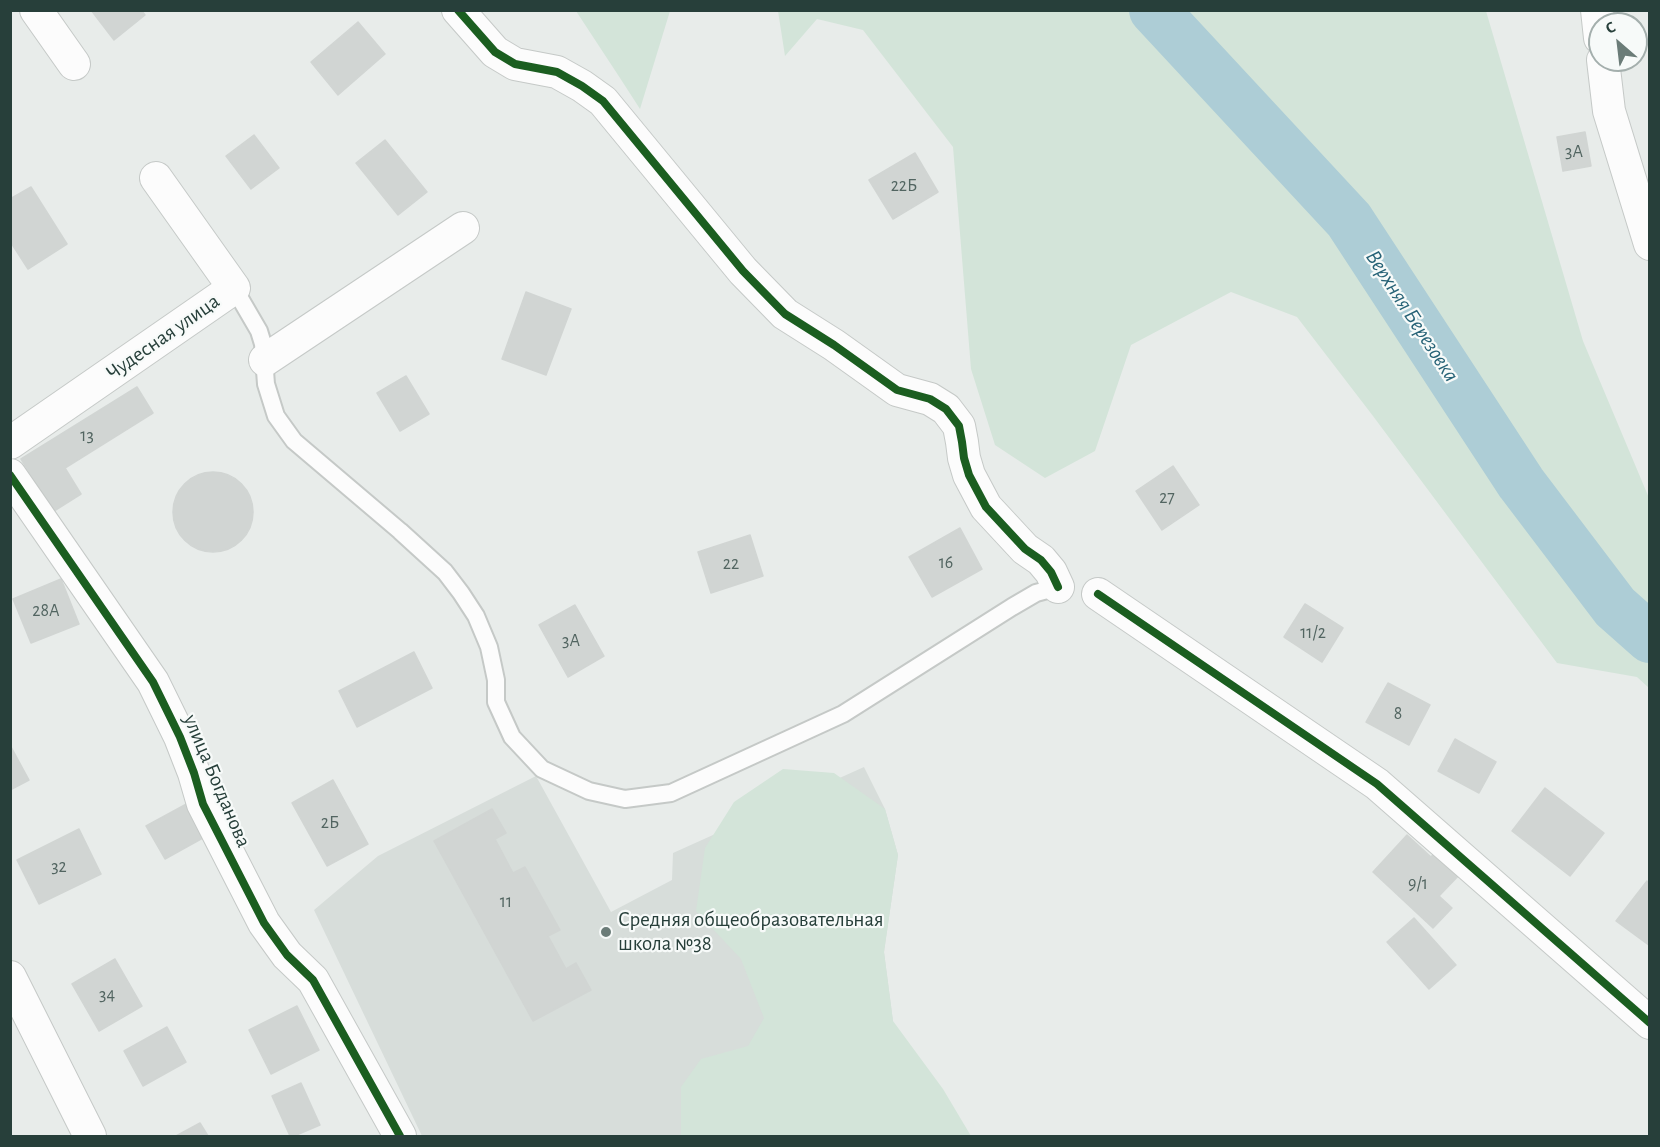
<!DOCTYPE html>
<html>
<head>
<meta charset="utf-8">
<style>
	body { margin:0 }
	#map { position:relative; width:1660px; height:1147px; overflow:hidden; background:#e8ecea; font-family:"Alegreya Sans",sans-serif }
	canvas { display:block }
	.frame { position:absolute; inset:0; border:12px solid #273f3a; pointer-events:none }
	.north { position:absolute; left:1588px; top:12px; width:60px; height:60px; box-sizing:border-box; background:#f7faf9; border:2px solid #a4afad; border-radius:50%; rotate:332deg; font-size:16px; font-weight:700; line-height:24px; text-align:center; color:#273f3a }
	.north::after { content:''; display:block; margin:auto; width:21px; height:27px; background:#6b7c78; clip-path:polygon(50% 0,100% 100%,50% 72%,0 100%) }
</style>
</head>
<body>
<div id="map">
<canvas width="1660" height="1147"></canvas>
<div class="frame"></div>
<div class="north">С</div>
</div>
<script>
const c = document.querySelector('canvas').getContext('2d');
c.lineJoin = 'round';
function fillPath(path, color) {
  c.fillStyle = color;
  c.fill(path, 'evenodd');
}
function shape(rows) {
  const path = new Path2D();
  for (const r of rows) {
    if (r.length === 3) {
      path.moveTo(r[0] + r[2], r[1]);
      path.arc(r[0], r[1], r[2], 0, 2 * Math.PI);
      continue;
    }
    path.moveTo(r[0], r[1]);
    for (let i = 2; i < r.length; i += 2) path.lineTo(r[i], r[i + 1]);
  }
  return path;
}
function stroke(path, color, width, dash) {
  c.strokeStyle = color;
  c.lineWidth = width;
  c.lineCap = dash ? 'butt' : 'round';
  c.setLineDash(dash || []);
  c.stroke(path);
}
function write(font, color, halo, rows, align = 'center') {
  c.font = font + ' "Alegreya Sans",sans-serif';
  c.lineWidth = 4.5;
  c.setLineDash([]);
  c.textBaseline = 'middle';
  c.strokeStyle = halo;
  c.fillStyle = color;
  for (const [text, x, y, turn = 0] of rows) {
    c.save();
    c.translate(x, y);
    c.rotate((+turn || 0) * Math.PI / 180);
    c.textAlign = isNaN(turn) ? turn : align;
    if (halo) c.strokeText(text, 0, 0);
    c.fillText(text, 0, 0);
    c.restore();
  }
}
const built = shape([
	[864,767,885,809,898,855,884,952,893,1021,758,1136,422,1136,314,910,378,856,536,776,611,912,672,880,673,853]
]);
const green = shape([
	[576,11,670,11,640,109,620,78],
	[778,11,1486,11,1583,341,1649,498,1649,688,1637,677,1557,663,1373,416,1297,317,1231,292,1131,345,1095,451,1045,478,995,445,971,369,953,147,863,30,817,19,785,56],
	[783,769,834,773,885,809,898,855,884,952,893,1021,943,1089,971,1136,681,1136,681,1087,701,1059,748,1046,764,1018,741,959,696,911,705,848,734,802]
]);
const river = shape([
	[1154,10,1349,220,1521,483,1615,607,1650,638]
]);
const building = shape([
	[91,10,141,10,145,15,114,40,91,10],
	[358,22,385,54,338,95,311,62,358,22],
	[1585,132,1591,166,1563,171,1557,137,1585,132],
	[254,135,279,168,251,189,226,156,254,135],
	[385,140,427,192,398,215,356,163,385,140],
	[915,153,938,192,893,219,869,180,915,153],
	[31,187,67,244,28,269,10,241,10,199,31,187],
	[526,292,571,309,546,375,502,359,526,292],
	[406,376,429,414,400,431,377,393,406,376],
	[137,387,153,413,65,468,81,494,54,511,21,459,137,387],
	[1173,466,1199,505,1162,530,1136,491,1173,466],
	[213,512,40],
	[960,528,982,569,932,597,909,557,960,528],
	[750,535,763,576,711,593,698,552,750,535],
	[61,579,79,624,31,643,13,599,61,579],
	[1305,604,1343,628,1322,662,1284,637,1305,604],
	[575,605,604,656,568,677,539,625,575,605],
	[414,652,432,688,357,727,339,691,414,652],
	[1388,683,1430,705,1409,745,1366,722,1388,683],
	[1455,739,1496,762,1479,793,1438,771,1455,739],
	[10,745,29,780,10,790,10,745],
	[333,780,368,844,327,866,292,803,333,780],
	[1545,788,1604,833,1570,876,1512,831,1545,788],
	[192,801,210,834,165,859,146,826,192,801],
	[492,809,506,833,495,839,513,873,525,867,560,930,548,936,566,969,576,963,591,990,533,1021,434,841,492,809],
	[79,829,101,874,39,904,17,860,79,829],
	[1407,835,1431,857,1439,848,1463,871,1439,896,1452,908,1433,928,1373,872,1407,835],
	[1647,881,1650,883,1650,946,1616,921,1647,881],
	[1414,918,1456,965,1429,989,1387,942,1414,918],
	[115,959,142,1006,99,1031,72,984,115,959],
	[297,1006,319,1050,271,1074,249,1030,297,1006],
	[167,1027,186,1062,143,1086,124,1051,167,1027],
	[301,1083,320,1125,294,1136,290,1136,272,1096,301,1083],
	[200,1123,208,1136,176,1136,200,1123]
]);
const lane = shape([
	[234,288,259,331,263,344,266,384,276,416,294,441,400,531,445,572,461,593,476,616,489,647,496,680,496,702,512,737,542,769,589,791,625,799,671,793,843,714,1012,607,1036,593,1058,587]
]);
const street = shape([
	[36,10,74,64],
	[458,10,495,52,515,64,557,72,582,86,603,101,743,271,785,314,834,345,897,390,930,399,946,409,959,426,962,442,964,458,969,475,986,507,1025,549,1041,560,1051,572,1058,587],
	[1597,10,1600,38],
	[1603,60,1609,111,1650,244],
	[265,360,463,228],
	[10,443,234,288,156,178],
	[10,475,153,682,180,737,194,773,203,804,264,923,287,955,313,980,400,1136],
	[1098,594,1377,784,1650,1023],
	[10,977,90,1136]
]);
const cycleway = shape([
	[458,10,495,52,515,64,557,72,582,86,603,101,743,271,785,314,834,345,897,390,930,399,946,409,959,426,962,442,964,458,969,475,986,507,1025,549,1041,560,1051,572,1058,587],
	[10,475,153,682,180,737,194,773,203,804,264,923,287,955,313,980,400,1136],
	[1098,594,1377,784,1650,1023]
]);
const markers = [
	[606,932,6,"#6b7c78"]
];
const numberNames = [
	["3А",1574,152],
	["22Б",904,186],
	["13",87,436],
	["27",1167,498],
	["16",946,563],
	["22",731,564],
	["28А",46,611],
	["11/2",1313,633],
	["3А",571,641],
	["8",1398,714],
	["2Б",330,823],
	["32",59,867],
	["9/1",1418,884],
	["11",506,902],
	["34",107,995]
];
const streetNames = [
	["Чудесная улица",163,337,-35],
	["улица Богданова",217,781,67]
];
const poiNames = [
	["Средняя общеобразовательная",618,920],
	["школа №38",618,944]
];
const waterNames = [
	["Верхняя Березовка",1412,316,57]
];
fillPath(built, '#d7ddda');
fillPath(green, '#d3e4d9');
stroke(river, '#adcdd6', 50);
fillPath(building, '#d1d5d3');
stroke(building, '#d1d5d3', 1.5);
stroke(lane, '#c5c9c7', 20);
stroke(street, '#c5c9c7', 34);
stroke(lane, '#fcfcfc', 16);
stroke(street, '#fcfcfc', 32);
stroke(cycleway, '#1b5e20', 8);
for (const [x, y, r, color] of markers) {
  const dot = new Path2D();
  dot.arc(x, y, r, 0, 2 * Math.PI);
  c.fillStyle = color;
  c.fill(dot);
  stroke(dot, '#f7faf9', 2);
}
write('18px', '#526561', null, numberNames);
write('21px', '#273f3a', '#f7faf9', streetNames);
write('21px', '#273f3a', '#f7faf9', poiNames, 'left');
write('italic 22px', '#266276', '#f7faf9', waterNames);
</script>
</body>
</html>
